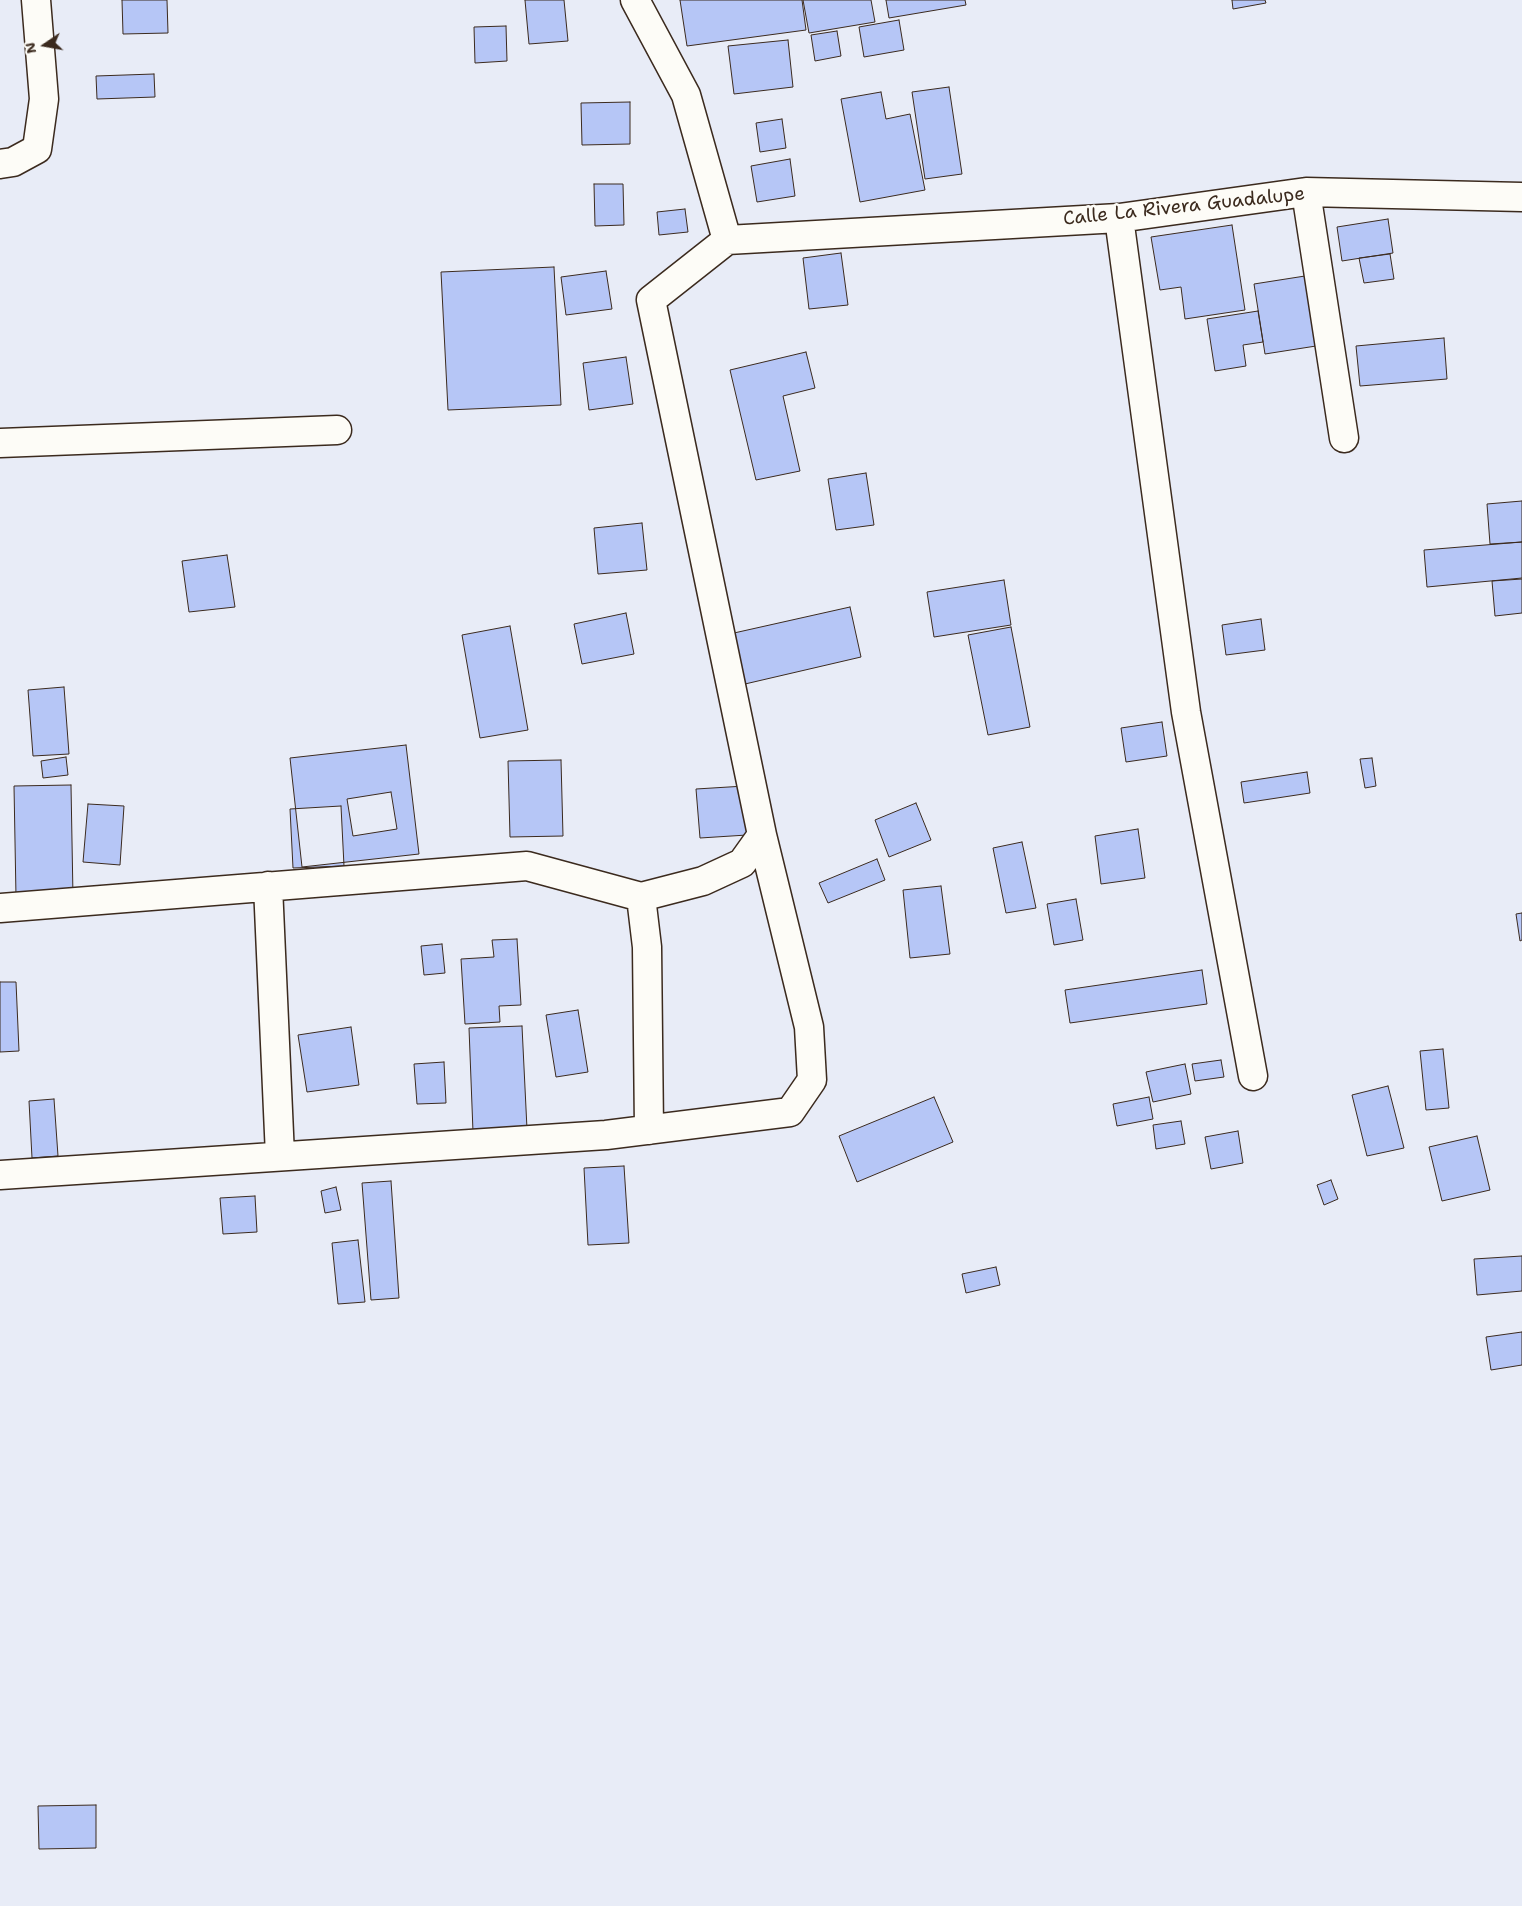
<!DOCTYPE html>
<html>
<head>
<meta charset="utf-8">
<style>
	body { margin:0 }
	#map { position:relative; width:1522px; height:1906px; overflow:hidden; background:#e8ecf7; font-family:"Shantell Sans",sans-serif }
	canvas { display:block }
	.north { position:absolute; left:20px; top:20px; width:50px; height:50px; -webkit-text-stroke:4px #fdfcf7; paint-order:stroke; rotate:258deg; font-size:14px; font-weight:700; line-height:20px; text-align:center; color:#3b2a1e }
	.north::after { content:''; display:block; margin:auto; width:18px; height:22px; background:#3b2a1e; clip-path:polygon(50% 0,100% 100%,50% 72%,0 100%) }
</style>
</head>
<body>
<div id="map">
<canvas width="1522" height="1906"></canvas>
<div class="north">N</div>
</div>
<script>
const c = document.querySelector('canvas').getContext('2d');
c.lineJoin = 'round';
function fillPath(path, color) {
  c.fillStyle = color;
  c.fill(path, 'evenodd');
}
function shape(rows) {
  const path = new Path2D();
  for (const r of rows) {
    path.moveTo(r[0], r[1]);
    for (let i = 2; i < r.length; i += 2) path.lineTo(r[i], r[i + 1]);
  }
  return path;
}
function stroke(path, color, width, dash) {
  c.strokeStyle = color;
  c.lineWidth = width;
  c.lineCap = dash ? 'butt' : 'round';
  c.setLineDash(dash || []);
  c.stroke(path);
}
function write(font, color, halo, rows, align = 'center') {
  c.font = font + ' "Shantell Sans",sans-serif';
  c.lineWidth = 5;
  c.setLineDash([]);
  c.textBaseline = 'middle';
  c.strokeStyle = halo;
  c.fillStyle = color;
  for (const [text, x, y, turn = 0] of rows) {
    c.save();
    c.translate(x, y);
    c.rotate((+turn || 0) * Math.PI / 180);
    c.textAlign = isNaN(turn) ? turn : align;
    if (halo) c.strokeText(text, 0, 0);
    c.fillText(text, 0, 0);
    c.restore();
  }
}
const building = shape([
	[122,0,167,0,168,33,123,34,122,0],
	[525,0,564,0,568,41,529,44,525,0],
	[680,0,802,0,806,30,687,46,680,0],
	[803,0,871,0,875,22,809,33,803,0],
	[886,0,965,0,966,5,889,18,886,0],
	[1232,0,1265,0,1266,3,1233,9,1232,0],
	[899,20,904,50,864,57,859,27,899,20],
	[506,26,507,61,475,63,474,27,506,26],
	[837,31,841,56,815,61,811,35,837,31],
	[788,40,793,87,734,94,728,46,788,40],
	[154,74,155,97,97,99,96,76,154,74],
	[949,87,962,174,925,179,912,92,949,87],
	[881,92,886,119,910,114,925,190,860,202,841,99,881,92],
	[630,102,630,144,582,145,581,103,630,102],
	[782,119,786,148,760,152,756,123,782,119],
	[790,159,795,196,757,202,751,166,790,159],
	[594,184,623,184,624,225,595,226,594,184],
	[685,209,688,232,659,235,657,212,685,209],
	[1388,219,1393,253,1342,261,1337,227,1388,219],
	[1232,225,1245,310,1185,319,1181,287,1160,290,1151,237,1232,225],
	[841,253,848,305,809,309,803,258,841,253],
	[1390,254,1394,279,1364,283,1359,258,1390,254],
	[554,267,561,405,448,410,441,272,554,267],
	[606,271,612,309,566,315,561,277,606,271],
	[1305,276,1316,346,1265,354,1254,284,1305,276],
	[1258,311,1263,342,1243,345,1246,366,1215,371,1207,319,1258,311],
	[1444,338,1447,379,1360,386,1356,346,1444,338],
	[806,352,815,388,783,396,800,471,756,480,730,370,806,352],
	[626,357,633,404,589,410,583,363,626,357],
	[866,473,874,525,836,530,828,479,866,473],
	[1522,501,1522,542,1490,544,1487,504,1522,501],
	[642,523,647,570,598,574,594,528,642,523],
	[1522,542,1522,578,1427,587,1424,550,1522,542],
	[227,555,235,607,189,612,182,561,227,555],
	[1522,579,1522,613,1495,616,1492,581,1522,579],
	[1004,580,1011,625,934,637,927,592,1004,580],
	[850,607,861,657,745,684,734,633,850,607],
	[626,613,634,654,582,664,574,624,626,613],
	[1261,619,1265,650,1226,655,1222,625,1261,619],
	[510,626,528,730,480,738,462,635,510,626],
	[1011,627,1030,727,988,735,968,635,1011,627],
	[64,687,69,754,33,756,28,690,64,687],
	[1162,722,1167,756,1126,762,1121,728,1162,722],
	[406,745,419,854,302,867,290,758,406,745],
	[66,757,68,775,43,778,41,761,66,757],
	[1372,758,1376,786,1365,788,1360,759,1372,758],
	[561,760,563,836,510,837,508,761,561,760],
	[1307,772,1310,793,1244,803,1241,782,1307,772],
	[71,785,73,897,16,897,14,786,71,785],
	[745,786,747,835,700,838,696,789,745,786],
	[391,792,397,829,353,836,347,799,391,792],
	[916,803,931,840,889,857,875,820,916,803],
	[88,804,124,806,120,865,83,862,88,804],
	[341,806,344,866,293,868,290,809,341,806],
	[1138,829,1145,878,1101,884,1095,836,1138,829],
	[1022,842,1036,908,1006,913,993,848,1022,842],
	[877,859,885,880,828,903,819,883,877,859],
	[941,886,950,954,910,958,903,890,941,886],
	[1076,899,1083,940,1054,945,1047,904,1076,899],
	[1522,913,1522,940,1520,941,1516,914,1522,913],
	[517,939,521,1005,499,1006,500,1022,465,1024,461,959,494,957,492,940,517,939],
	[442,944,445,973,424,975,421,946,442,944],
	[1202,970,1207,1004,1070,1023,1065,990,1202,970],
	[0,982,16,982,19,1051,0,1052,0,982],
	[578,1010,588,1072,556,1077,546,1015,578,1010],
	[522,1026,527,1129,473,1132,469,1028,522,1026],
	[351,1027,359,1085,307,1092,298,1035,351,1027],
	[1443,1049,1449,1108,1426,1110,1420,1051,1443,1049],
	[1221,1060,1224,1077,1195,1081,1192,1064,1221,1060],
	[444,1062,446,1103,417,1104,414,1064,444,1062],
	[1185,1064,1191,1094,1153,1102,1146,1072,1185,1064],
	[1388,1086,1404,1148,1367,1156,1352,1095,1388,1086],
	[934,1097,953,1142,857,1182,839,1136,934,1097],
	[1149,1097,1153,1119,1117,1126,1113,1104,1149,1097],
	[54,1099,58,1156,32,1158,29,1101,54,1099],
	[1181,1121,1185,1144,1156,1149,1153,1125,1181,1121],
	[1238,1131,1243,1163,1211,1169,1205,1137,1238,1131],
	[1477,1136,1490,1190,1442,1201,1429,1147,1477,1136],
	[624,1166,629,1243,588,1245,584,1168,624,1166],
	[1331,1180,1338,1199,1324,1205,1317,1185,1331,1180],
	[391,1181,399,1298,371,1300,362,1183,391,1181],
	[336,1187,341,1210,325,1213,321,1191,336,1187],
	[255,1196,257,1232,223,1234,220,1198,255,1196],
	[358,1240,365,1302,338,1304,332,1243,358,1240],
	[1522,1256,1522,1291,1477,1295,1474,1259,1522,1256],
	[996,1267,1000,1285,966,1293,962,1274,996,1267],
	[1522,1332,1522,1365,1491,1370,1486,1337,1522,1332],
	[96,1805,96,1848,39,1849,38,1806,96,1805]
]);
const minor = shape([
	[635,0,686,95,727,240],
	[0,164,13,162,37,149,44,99,36,0],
	[1306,192,1344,438],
	[1119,218,1186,712,1253,1076],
	[727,240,1119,218,1306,192,1522,197],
	[0,443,337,430],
	[268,886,280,1156],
	[641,897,647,947,649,1130],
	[0,908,527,866,641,897,703,881,742,863,762,835],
	[0,1175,606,1135,790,1112,812,1080,809,1027,762,835,651,300,727,240]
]);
const streetNames = [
	["Calle La Rivera Guadalupe",1184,207,-6]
];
fillPath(building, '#b6c6f6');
stroke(building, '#3b2a1e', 1);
stroke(minor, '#3b2a1e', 31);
stroke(minor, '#fdfcf7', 28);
write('19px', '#3b2a1e', '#fdfcf7', streetNames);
</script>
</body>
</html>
